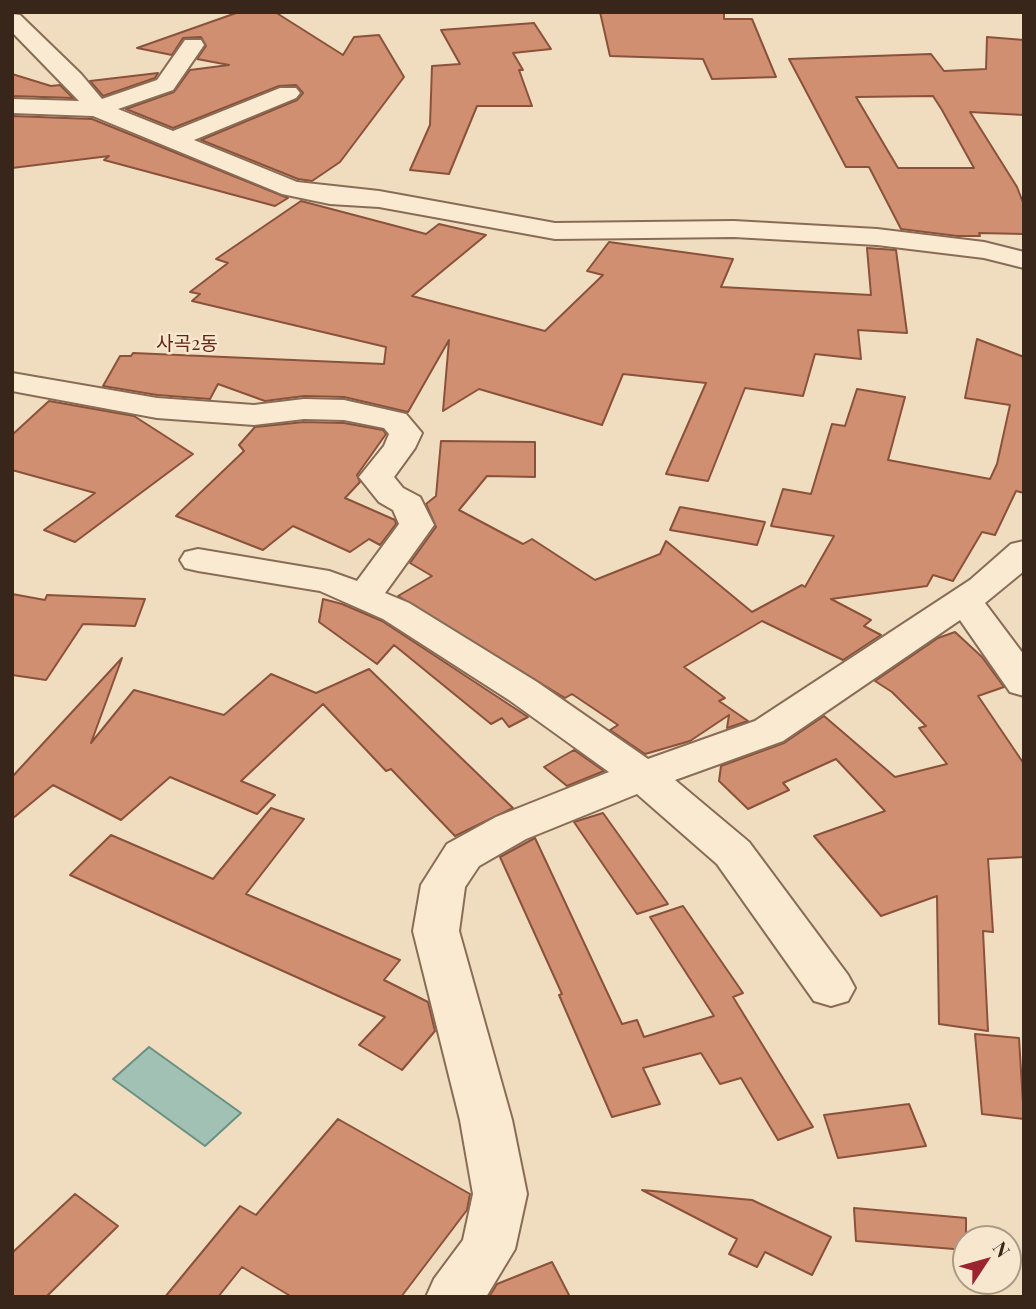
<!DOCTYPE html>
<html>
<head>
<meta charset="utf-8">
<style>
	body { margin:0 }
	#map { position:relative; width:1036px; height:1309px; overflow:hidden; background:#f0dcbe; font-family:"Playfair Display",serif }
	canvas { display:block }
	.frame { position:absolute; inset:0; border:14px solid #38261b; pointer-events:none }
	.north { position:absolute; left:952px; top:1225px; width:70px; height:70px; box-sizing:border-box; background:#f7e7ce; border:2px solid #ab9a86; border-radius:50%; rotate:54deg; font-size:19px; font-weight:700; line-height:28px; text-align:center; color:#38261b }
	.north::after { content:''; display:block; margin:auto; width:24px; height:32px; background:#9c2330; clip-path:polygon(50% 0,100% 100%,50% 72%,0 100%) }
</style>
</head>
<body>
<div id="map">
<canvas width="1036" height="1309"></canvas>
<div class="frame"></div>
<div class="north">N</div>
</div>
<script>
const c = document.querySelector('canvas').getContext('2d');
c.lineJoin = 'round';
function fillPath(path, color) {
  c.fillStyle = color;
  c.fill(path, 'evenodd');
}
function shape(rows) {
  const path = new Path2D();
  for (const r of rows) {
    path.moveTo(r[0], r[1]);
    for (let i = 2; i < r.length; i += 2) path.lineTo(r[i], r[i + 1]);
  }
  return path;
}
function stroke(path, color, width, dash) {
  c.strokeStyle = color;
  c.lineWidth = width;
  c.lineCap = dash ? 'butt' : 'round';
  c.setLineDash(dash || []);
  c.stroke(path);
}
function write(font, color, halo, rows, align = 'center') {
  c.font = font + ' "Playfair Display","Noto Sans KR",serif';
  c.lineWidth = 5;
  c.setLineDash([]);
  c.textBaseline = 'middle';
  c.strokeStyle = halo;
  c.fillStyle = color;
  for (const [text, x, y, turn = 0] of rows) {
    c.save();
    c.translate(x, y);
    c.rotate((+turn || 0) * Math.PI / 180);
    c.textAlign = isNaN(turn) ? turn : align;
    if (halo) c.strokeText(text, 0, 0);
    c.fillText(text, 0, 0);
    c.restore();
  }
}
const water = shape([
	[149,1047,241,1113,205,1146,113,1079,149,1047]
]);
const building = shape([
	[239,12,275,12,343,55,354,37,379,35,404,77,340,162,312,181,298,179,201,140,297,100,303,93,296,85,279,86,173,128,126,109,174,92,190,70,229,65,197,59,206,46,201,37,183,38,172,55,137,48,239,12],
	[600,12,724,12,724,19,752,19,776,77,712,79,703,59,610,56,600,12],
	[534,23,551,49,513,53,523,70,519,70,532,106,477,106,449,174,410,170,430,125,432,66,460,64,441,30,534,23],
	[987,37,1024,40,1024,115,970,112,1017,187,1024,205,1024,234,979,233,980,236,957,236,901,229,869,167,846,167,789,59,931,54,944,71,986,69,987,37],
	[933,96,942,110,974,168,898,168,856,97,933,96],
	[158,73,155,78,103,96,90,81,158,73],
	[12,74,51,86,60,85,73,98,12,96,12,74],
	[12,116,92,119,288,198,275,206,104,160,109,156,12,168,12,116],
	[301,201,426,234,439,224,486,235,412,296,545,331,603,275,587,271,609,242,733,259,721,287,871,295,867,248,896,250,907,333,858,330,861,359,815,354,803,396,745,388,708,481,666,474,706,383,623,374,602,425,479,389,443,411,449,340,408,412,344,397,304,396,265,401,218,384,210,399,157,395,103,386,120,356,131,356,133,353,384,364,386,347,192,301,200,294,190,292,228,263,216,259,301,201],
	[977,339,1024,357,1024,493,1016,491,995,535,982,532,953,581,933,575,927,586,831,599,871,620,864,626,881,635,843,660,762,621,684,667,725,698,719,701,748,721,727,728,729,715,690,741,645,754,610,730,618,725,572,694,565,698,398,596,432,576,410,563,436,527,426,504,436,496,441,441,535,442,535,477,487,476,459,510,523,544,532,539,595,580,660,554,666,541,752,612,802,585,805,587,834,536,771,526,783,489,811,494,832,424,845,426,857,389,905,397,888,460,990,479,997,464,1010,405,965,398,977,339],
	[49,401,134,416,193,454,75,542,44,530,95,493,12,470,12,435,49,401],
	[304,422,344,423,383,430,386,434,357,475,360,482,345,498,395,520,396,524,380,545,369,539,350,552,293,526,263,550,176,516,244,451,239,445,255,427,304,422],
	[680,507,765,522,757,545,670,530,680,507],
	[12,594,45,600,47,595,145,599,135,626,83,624,46,680,12,675,12,594],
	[323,599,342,604,382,621,528,717,509,727,502,718,491,724,394,645,377,664,319,622,323,599],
	[955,632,982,657,1004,687,978,696,1024,764,1024,857,988,859,993,932,983,931,988,1031,939,1024,937,896,881,916,814,836,885,811,836,759,783,783,789,790,748,809,719,781,721,766,784,743,824,716,895,777,947,764,919,728,926,726,892,692,875,681,938,638,955,632],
	[122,658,91,743,134,690,224,715,271,674,316,693,369,669,513,808,455,836,391,769,386,771,323,704,241,781,275,795,257,814,170,777,121,820,53,785,12,819,12,777,122,658],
	[574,750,604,771,567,786,544,767,574,750],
	[271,808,304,819,246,894,400,960,384,980,428,1002,435,1031,402,1070,359,1045,385,1017,70,875,111,835,213,879,271,808],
	[603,813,668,904,637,914,574,822,603,813],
	[535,838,622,1024,637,1020,644,1037,714,1016,650,917,683,906,743,993,733,997,813,1127,778,1140,741,1078,720,1084,701,1053,643,1068,660,1104,612,1117,559,995,562,994,500,857,535,838],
	[975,1034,1019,1038,1024,1119,982,1114,975,1034],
	[909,1104,926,1146,838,1158,824,1115,909,1104],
	[338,1119,470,1194,467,1210,401,1297,292,1297,242,1267,218,1297,165,1297,240,1206,256,1215,338,1119],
	[642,1190,752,1200,831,1237,812,1275,765,1252,757,1267,729,1254,737,1239,642,1190],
	[75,1194,118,1226,46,1297,12,1297,12,1253,75,1194],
	[854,1208,966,1218,966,1250,856,1241,854,1208],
	[552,1262,570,1297,489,1297,497,1284,552,1262]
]);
const minor = shape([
	[12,14,20,15,81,74,102,99,157,80,185,40,201,40,204,45,173,90,118,109,173,131,280,88,296,88,300,93,296,98,194,140,297,182,379,191,555,223,734,221,877,229,984,242,1024,252,1024,268,984,258,877,245,734,237,555,239,379,207,330,204,282,194,93,116,12,113,12,99,79,101,12,32,12,14],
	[12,373,157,398,254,405,304,399,344,400,406,414,422,433,415,448,394,477,403,488,420,497,434,525,385,593,409,603,537,682,648,759,755,721,970,580,1011,544,1024,541,1024,571,985,603,1024,655,1024,696,1010,692,960,620,783,741,675,780,749,842,848,975,855,988,848,1001,831,1006,814,1001,717,864,637,794,526,839,479,866,465,887,459,931,512,1120,527,1194,515,1249,486,1297,426,1297,434,1279,463,1240,473,1194,460,1120,413,931,421,885,447,844,496,817,609,772,509,700,383,619,320,591,198,571,185,568,180,560,185,552,198,549,329,571,357,581,399,524,393,510,379,502,359,477,384,446,389,434,384,428,344,420,304,419,254,425,157,418,12,391,12,373]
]);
const farQuarternames = [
	["사곡2동",187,344]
];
fillPath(water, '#a2c1b5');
stroke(water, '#699082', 2);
fillPath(building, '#d18f72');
stroke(building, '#8a523a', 2);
stroke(minor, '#896c56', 4);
fillPath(minor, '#fbead2');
write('19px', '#672118', '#f7e7ce', farQuarternames);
</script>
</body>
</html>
